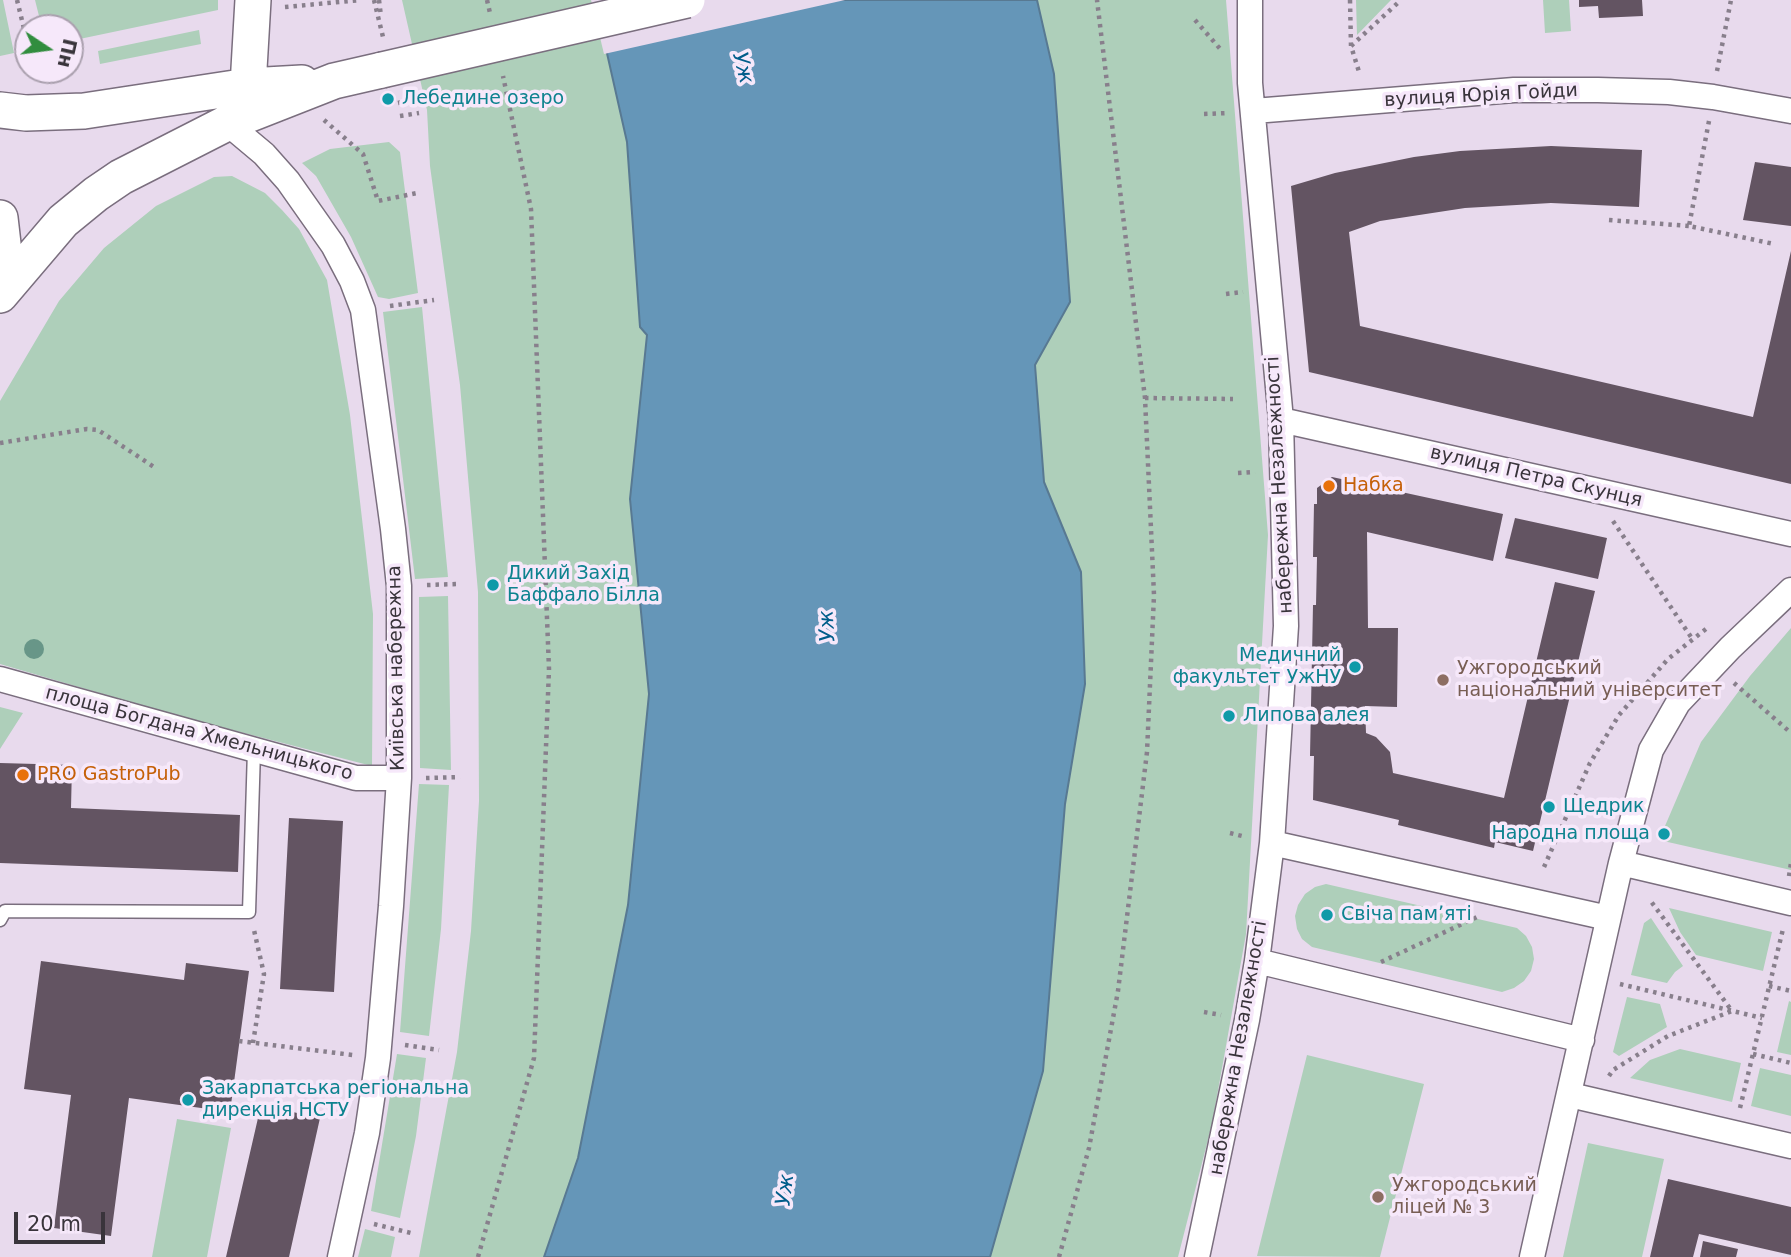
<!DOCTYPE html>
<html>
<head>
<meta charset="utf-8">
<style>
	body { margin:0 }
	#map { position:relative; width:1791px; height:1257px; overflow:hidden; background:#e8daed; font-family:"DejaVu Sans",sans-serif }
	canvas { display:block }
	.north { position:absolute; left:14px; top:14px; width:70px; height:70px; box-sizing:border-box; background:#f6e8fa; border:2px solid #aaa0ae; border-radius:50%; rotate:103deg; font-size:19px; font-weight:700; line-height:28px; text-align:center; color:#39343b }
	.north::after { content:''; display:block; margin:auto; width:24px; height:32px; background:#318d3e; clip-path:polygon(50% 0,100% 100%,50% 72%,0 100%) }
	.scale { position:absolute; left:14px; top:1212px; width:91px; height:32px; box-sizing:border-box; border:4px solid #39343b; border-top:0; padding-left:9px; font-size:21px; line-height:24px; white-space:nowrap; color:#39343b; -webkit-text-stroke:5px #f6e8fa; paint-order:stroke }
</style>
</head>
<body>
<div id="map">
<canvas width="1791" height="1257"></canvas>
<div class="north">Пн</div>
<div class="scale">20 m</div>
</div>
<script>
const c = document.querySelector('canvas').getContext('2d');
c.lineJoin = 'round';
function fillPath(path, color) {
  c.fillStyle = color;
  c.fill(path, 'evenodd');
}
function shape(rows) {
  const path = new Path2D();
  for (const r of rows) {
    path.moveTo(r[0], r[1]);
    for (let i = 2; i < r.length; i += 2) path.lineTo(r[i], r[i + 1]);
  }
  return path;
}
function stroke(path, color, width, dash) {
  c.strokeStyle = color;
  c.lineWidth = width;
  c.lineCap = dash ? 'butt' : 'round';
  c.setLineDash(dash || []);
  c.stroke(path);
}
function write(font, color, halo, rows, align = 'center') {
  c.font = font + ' "DejaVu Sans",sans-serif';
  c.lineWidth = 7;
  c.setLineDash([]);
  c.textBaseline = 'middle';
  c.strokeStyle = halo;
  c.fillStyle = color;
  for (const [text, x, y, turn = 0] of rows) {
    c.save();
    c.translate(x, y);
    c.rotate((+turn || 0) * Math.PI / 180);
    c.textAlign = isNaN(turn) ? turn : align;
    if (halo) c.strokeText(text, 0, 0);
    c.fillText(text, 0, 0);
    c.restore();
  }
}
const green = shape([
	[0,0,3,0,14,53,0,56],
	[35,0,218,0,218,10,70,41,70,28,42,28],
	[402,0,595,0,627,142,640,327,647,335,630,499,649,694,628,905,578,1158,544,1257,419,1257,457,1052,471,931,479,801,478,592,460,385,430,166,427,110],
	[1037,0,1226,0,1268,535,1246,934,1212,1124,1178,1257,990,1257,1053,936,1065,804,1085,684,1081,572,1044,482,1035,365,1070,302,1054,74],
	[1356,0,1391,0,1357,35],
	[1543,0,1569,0,1571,31,1545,33],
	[199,30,201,44,100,64,98,51],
	[389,142,400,152,418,293,389,299,378,297,351,237,316,176,302,163,330,149],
	[232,176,265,193,282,210,299,229,327,280,350,415,373,614,372,766,178,716,0,664,0,401,59,301,104,248,156,206,214,177],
	[422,307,448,577,415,579,383,312],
	[448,596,451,770,420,768,419,597],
	[1791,628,1791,870,1659,840,1701,742,1750,676],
	[0,707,23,713,0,749],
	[419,784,449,785,441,929,429,1036,400,1032],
	[1326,884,1517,928,1526,936,1532,947,1534,959,1531,971,1524,981,1514,988,1502,992,1312,947,1302,939,1297,929,1295,916,1298,905,1305,894,1315,887],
	[1669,908,1772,932,1763,971,1696,955,1680,932],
	[1651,918,1683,966,1675,972,1667,983,1631,975,1644,923],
	[1627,997,1660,1004,1667,1027,1619,1056,1613,1052],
	[1789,1001,1791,1002,1791,1055,1777,1052],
	[1680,1049,1741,1063,1732,1102,1630,1078,1650,1060],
	[397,1054,426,1058,416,1136,400,1218,371,1211],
	[1307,1055,1424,1084,1380,1257,1257,1256],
	[1760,1068,1791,1075,1791,1116,1751,1106],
	[177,1119,231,1128,207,1257,152,1257],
	[1588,1143,1664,1159,1642,1257,1563,1257],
	[365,1229,395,1237,391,1257,358,1257]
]);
const water = shape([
	[595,0,1037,0,1054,74,1070,302,1035,365,1044,482,1081,572,1085,684,1065,804,1043,1071,990,1257,544,1257,578,1158,628,905,649,694,630,499,647,335,640,327,627,142,595,0]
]);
const pier = shape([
	[591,0,845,0,604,54]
]);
const building = shape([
	[1579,0,1642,0,1643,16,1599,18,1598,6,1579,7],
	[1551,146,1642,150,1639,207,1551,203,1465,208,1380,221,1349,232,1360,326,1753,417,1791,251,1791,484,1309,372,1291,186,1335,173,1414,157,1460,151],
	[1755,162,1791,167,1791,226,1743,220],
	[1332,477,1503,514,1493,561,1367,532,1368,628,1398,628,1397,707,1365,706,1366,733,1376,737,1390,752,1393,773,1504,798,1555,582,1595,591,1533,851,1495,842,1494,848,1398,825,1399,820,1313,800,1314,756,1310,756,1313,605,1316,605,1317,557,1313,557,1314,504,1317,504,1317,488],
	[1515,518,1607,538,1598,579,1505,558],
	[0,763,72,765,71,808,240,815,238,872,0,863],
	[289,818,343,821,334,992,280,989],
	[41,961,184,980,186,963,249,971,230,1112,129,1098,111,1236,54,1228,71,1095,24,1089],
	[261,1105,320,1118,289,1257,226,1257],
	[1668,1179,1791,1207,1791,1255,1699,1234,1693,1257,1650,1257],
	[1703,1241,1738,1249,1736,1257,1700,1257]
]);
const path = shape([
	[17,0,28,45],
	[374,0,383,37],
	[379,0,381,16],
	[487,0,490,13],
	[1350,0,1351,46,1360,75],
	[285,7,361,0],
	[1195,20,1222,51],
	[1351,46,1401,0],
	[1717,71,1731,0],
	[398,103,433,95,432,90],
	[1204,114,1228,113],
	[400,116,419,113],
	[324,120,363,154,378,201,417,193],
	[1709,121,1689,226,1774,244],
	[1609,220,1689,226],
	[1226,294,1243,292],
	[390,306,434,300],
	[1145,398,1233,399],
	[0,443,87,429,98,430,154,467],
	[1238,473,1255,472],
	[1613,521,1693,640],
	[427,585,457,584],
	[1240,671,1256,672],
	[1734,683,1791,733],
	[426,778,460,777],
	[1230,833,1246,837],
	[1544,867,1590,763,1619,715,1668,659,1706,629],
	[1789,876,1791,863],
	[1381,962,1477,917],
	[1620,984,1762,1018],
	[1769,986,1791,991],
	[1204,1012,1221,1015],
	[239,1041,353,1055],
	[253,1043,264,974,254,930],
	[405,1045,439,1050],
	[1753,1054,1791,1063],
	[1609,1076,1613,1070,1668,1036,1732,1011,1650,900],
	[1740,1108,1783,929],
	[374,1224,411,1233],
	[478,1257,534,1058,549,669,531,209,503,76],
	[1059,1257,1089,1148,1118,991,1147,752,1154,595,1145,398,1097,0]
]);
const lane = shape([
	[0,920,5,911,249,912,254,750]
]);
const street = shape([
	[1254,111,1514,90,1598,90,1669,92,1713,97,1791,111],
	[227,123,264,154,288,181,333,245,352,281,363,310,393,529,399,586,399,778,391,906,378,1058,367,1133,340,1257],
	[1281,420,1791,534],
	[0,679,356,778,399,778],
	[1272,843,1608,918],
	[1621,863,1791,903],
	[1257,961,1582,1040],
	[1570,1095,1791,1146],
	[1197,1257,1247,1020,1257,961,1272,843,1286,626,1281,420,1250,83,1250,0],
	[1532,1257,1621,863,1651,750,1678,703,1730,648,1791,590]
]);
const secondary = shape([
	[238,105,248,86,253,0],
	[0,110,26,113,84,111,248,86,302,83],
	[0,218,3,244,0,270],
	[0,295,63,221,96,194,121,177,227,123,334,81,382,70]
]);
const secondaryBridge = shape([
	[382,70,687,0]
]);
const trees = [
	[34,649]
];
const markers = [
	[388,99,7,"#0f9aa8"],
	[1329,486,7,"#e8710a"],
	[493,585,7,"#0f9aa8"],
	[1355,667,7,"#0f9aa8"],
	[1443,680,7,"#8d6e63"],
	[1229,716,7,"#0f9aa8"],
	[23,775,7,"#e8710a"],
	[1549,807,7,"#0f9aa8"],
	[1664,834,7,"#0f9aa8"],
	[1327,915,7,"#0f9aa8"],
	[188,1100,7,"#0f9aa8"],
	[1378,1197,7,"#8d6e63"]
];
const streetNames = [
	["вулиця Юрія Гойди",1481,96,-3],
	["вулиця Петра Скунця",1536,477,13],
	["набережна Незалежності",1280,485,-93],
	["Київська набережна",397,668,-91],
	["площа Богдана Хмельницького",199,734,15],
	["набережна Незалежності",1239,1048,-80]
];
const cultureNames = [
	["Лебедине озеро",402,99],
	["Дикий Захід",507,574],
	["Баффало Білла",507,596],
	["Медичний",1341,656,"right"],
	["факультет УжНУ",1341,678,"right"],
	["Липова алея",1243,716],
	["Щедрик",1563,807],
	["Народна площа",1650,834,"right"],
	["Свіча памʼяті",1341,915],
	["Закарпатська регіональна",202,1089],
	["дирекція НСТУ",202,1111]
];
const foodNames = [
	["Набка",1343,486],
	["PRO GastroPub",37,775]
];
const educationNames = [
	["Ужгородський",1457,669],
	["національний університет",1457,691],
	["Ужгородський",1392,1186],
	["ліцей № 3",1392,1208]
];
const waterNames = [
	["Уж",742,68,76],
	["Уж",828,626,-94],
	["Уж",786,1190,-83]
];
fillPath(green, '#aecfba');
fillPath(water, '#6596b8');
stroke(water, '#587992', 2);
fillPath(pier, '#e8daed');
fillPath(building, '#635462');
stroke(lane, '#7a6e7e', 15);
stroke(street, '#7a6e7e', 27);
stroke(secondary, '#7a6e7e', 38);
stroke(path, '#887f8c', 4.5, [3.5, 5]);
stroke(lane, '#fff', 12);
stroke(street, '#fff', 24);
stroke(secondary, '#fff', 35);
stroke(secondaryBridge, '#7a6e7e', 38, []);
stroke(secondaryBridge, '#fff', 35);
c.fillStyle = '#689688';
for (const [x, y] of trees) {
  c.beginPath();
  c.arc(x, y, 10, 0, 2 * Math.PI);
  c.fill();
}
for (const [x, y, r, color] of markers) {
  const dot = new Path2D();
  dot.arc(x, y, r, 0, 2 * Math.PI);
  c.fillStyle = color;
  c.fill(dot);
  stroke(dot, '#f6e8fa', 2.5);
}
write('19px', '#39343b', '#f6e8fa', streetNames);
write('19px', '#0d838f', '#f6e8fa', cultureNames, 'left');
write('19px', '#c56008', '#f6e8fa', foodNames, 'left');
write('19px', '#785e54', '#f6e8fa', educationNames, 'left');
write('italic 21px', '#015d8a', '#f6e8fa', waterNames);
</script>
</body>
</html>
